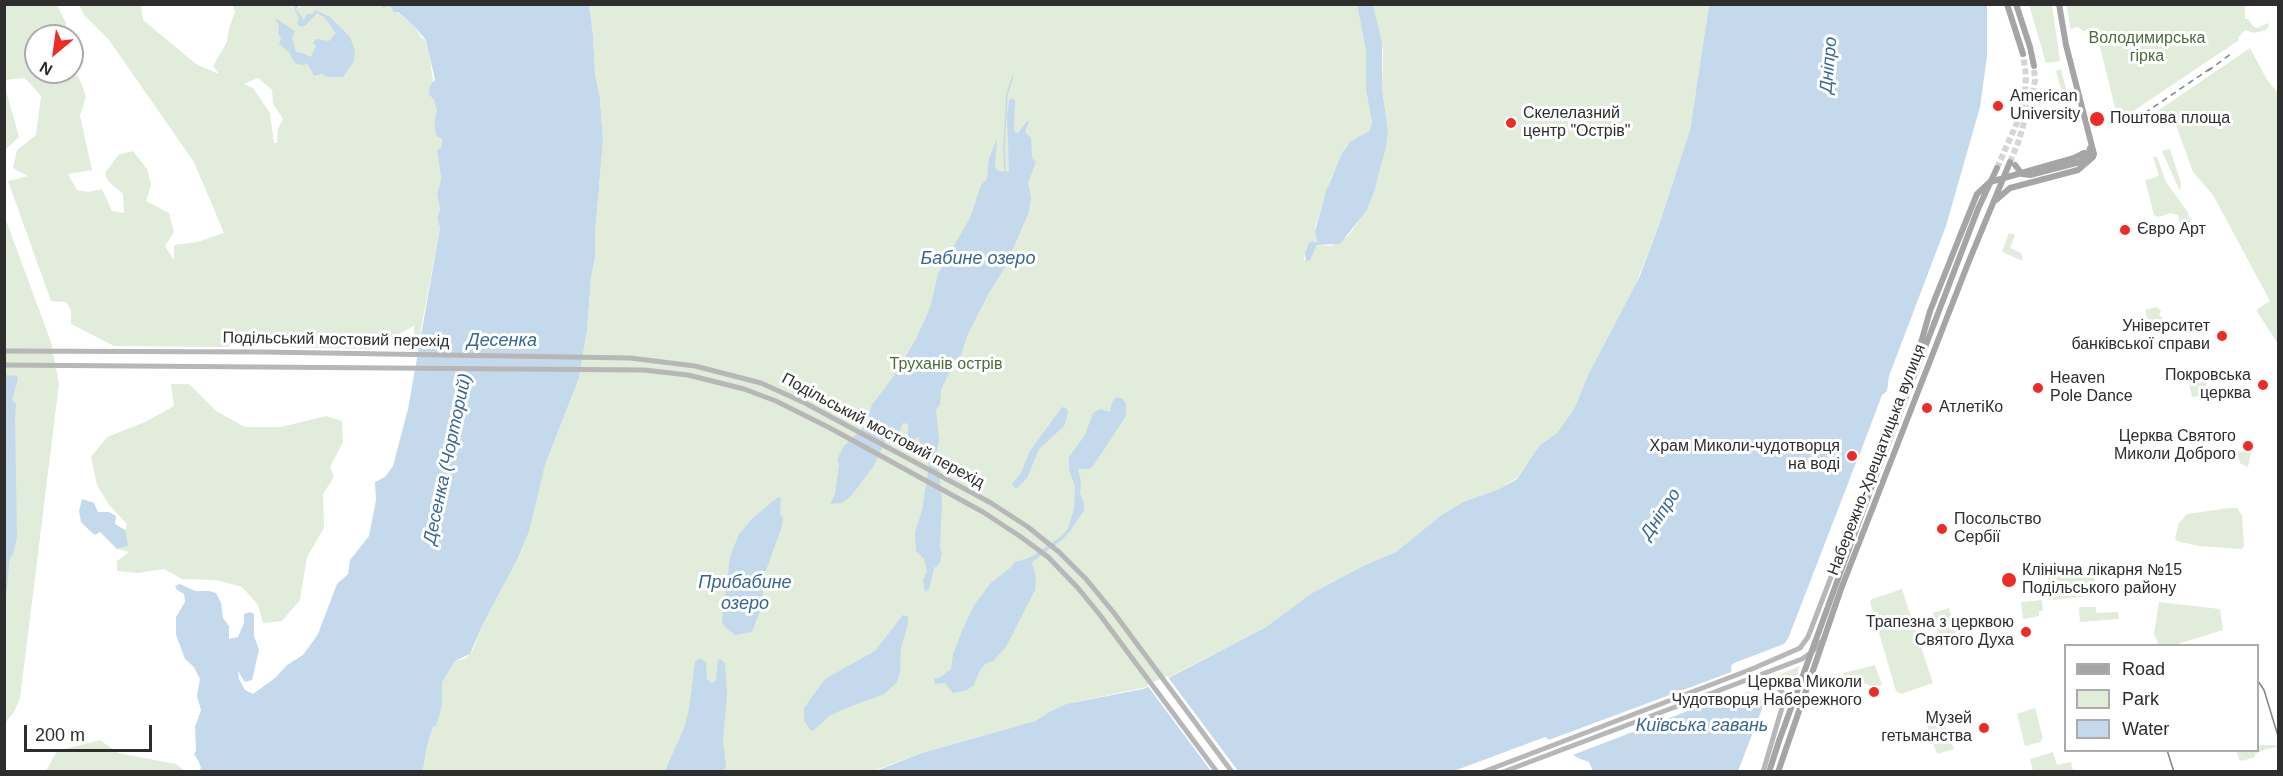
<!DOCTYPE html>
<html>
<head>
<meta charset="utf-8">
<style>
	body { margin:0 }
	#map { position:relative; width:2283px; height:776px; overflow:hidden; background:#fff; font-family:Arial,sans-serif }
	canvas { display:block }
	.frame { position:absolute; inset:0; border:6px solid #2d2d2d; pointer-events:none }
	.legend { position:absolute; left:2064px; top:644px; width:195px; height:108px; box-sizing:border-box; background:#fff; border:2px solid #ababab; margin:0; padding:8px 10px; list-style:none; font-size:18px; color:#2d2d2d }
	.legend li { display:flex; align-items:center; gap:12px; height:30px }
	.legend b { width:30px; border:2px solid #ababab }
	.north { position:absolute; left:24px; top:24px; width:60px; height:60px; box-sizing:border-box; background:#fff; border:2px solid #ababab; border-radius:50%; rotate:209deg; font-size:16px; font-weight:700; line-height:24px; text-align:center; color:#2d2d2d }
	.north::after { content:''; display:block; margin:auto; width:21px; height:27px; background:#ee2b26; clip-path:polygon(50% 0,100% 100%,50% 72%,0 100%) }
	.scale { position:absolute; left:24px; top:725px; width:128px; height:27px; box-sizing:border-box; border:3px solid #2d2d2d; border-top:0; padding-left:8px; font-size:18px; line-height:21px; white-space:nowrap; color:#2d2d2d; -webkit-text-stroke:4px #fff; paint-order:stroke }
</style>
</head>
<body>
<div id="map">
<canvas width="2283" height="776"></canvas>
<div class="frame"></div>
<ul class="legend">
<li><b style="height:8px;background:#a5a5a5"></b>Road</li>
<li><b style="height:16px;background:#e2ecda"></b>Park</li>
<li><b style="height:16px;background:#c5d9ed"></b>Water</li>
</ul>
<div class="north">N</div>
<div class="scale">200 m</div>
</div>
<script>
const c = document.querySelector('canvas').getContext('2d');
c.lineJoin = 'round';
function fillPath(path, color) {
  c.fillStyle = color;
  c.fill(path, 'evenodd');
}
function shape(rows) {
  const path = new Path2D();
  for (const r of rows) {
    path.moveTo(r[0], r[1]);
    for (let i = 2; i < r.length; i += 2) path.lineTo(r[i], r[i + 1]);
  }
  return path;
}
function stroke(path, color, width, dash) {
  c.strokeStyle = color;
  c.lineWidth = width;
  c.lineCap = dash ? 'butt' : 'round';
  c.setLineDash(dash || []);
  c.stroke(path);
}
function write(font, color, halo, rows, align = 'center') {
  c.font = font + ' Arial,sans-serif';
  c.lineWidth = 6;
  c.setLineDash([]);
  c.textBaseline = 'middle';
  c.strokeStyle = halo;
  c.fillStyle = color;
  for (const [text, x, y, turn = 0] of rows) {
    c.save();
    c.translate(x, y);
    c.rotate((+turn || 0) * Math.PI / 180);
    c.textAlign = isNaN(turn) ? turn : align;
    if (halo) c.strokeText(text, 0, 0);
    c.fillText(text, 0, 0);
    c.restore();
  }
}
const green = shape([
	[305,4,381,4,383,8,390,6,413,25,422,38,426,40,429,51,437,110,434,123,436,136,442,139,441,147,437,150,441,179,437,194,440,210,437,218,440,228,421,329,419,349,409,350,414,341,414,326,371,349,279,347,238,338,229,347,114,346,71,324,71,310,66,302,51,301,8,181,28,176,13,168,17,150,36,135,41,96,25,78,5,80,5,5,57,5,66,23,65,36,36,36,36,72,72,71,79,78,86,96,80,116,92,170,68,174,70,178,77,190,89,192,102,189,112,211,124,213,123,194,108,181,105,173,118,155,133,151,147,169,151,185,146,201,169,213,174,232,165,246,174,260,174,245,197,242,224,233,194,162,109,40,84,15,79,5,141,5,143,20,196,64,219,74,213,66,227,42,229,28,235,12,233,5,287,5,296,9],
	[258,78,272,90,273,104,283,119,278,129,277,143,274,143,270,113,253,88,244,84],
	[589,5,1357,5,1366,51,1366,90,1372,123,1369,131,1346,146,1330,180,1315,228,1317,243,1308,244,1306,249,1304,260,1308,262,1317,245,1331,246,1348,236,1369,206,1379,174,1388,131,1382,88,1383,50,1373,5,1709,5,1690,130,1660,222,1635,286,1589,373,1574,409,1557,433,1540,445,1534,453,1517,478,1499,489,1463,502,1440,516,1396,552,1365,565,1312,593,1266,627,1152,686,1066,704,1051,711,1035,721,922,753,873,771,423,772,427,746,433,726,442,706,442,683,455,661,466,658,473,650,482,626,518,558,525,541,545,465,579,378,587,331,591,278,595,258,595,235,603,140,600,98,595,73,593,35],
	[2029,5,2052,5,2060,61,2046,63],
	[2067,5,2245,5,2245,19,2248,19,2253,26,2257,28,2268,23,2269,26,2266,30,2254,33,2245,30,2238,38,2239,40,2129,114,2115,108,2096,30,2083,31,2078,27,2070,29],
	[2250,48,2267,80,2278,93,2278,344,2256,310,2270,301,2213,195,2193,172,2176,125,2153,114],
	[2061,69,2069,100,2064,101,2056,71],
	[5,87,19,137,5,150,4,150],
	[2170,149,2181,183,2180,191,2162,151],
	[2153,157,2157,157,2166,182,2187,211,2192,224,2180,225,2178,215,2170,213,2159,217,2154,215,2145,180,2154,178,2159,175],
	[4,215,51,342,59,384,20,698,14,712,5,723],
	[2009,233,2015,235,2010,248,2021,253,2023,261,2002,252],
	[2157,307,2161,311,2159,315,2168,323,2151,328,2149,326,2145,310],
	[2197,374,2199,381,2205,380,2207,389,2202,391,2203,395,2192,397,2188,377],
	[171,384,189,384,216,411,245,427,281,427,326,416,342,421,343,442,330,467,334,477,323,494,324,528,307,557,300,600,282,621,263,623,258,605,242,587,216,580,182,579,164,569,138,573,117,571,117,561,129,552,117,549,127,546,125,530,127,524,109,505,97,485,91,457,107,437,145,422,174,406],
	[2234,451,2251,453,2248,467,2241,464],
	[2229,508,2237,508,2242,515,2244,546,2242,549,2198,546,2177,541,2175,538,2179,523,2187,514],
	[2093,570,2097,595,2053,600,2049,576],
	[1902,589,1933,683,1901,694,1896,691,1870,602,1872,599],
	[2042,600,2043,611,2039,611,2039,616,2023,619,2021,602],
	[2159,602,2220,609,2223,630,2175,645,2159,645,2154,634],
	[2079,607,2096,607,2096,613,2118,612,2119,619,2080,622],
	[1949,608,1959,642,1943,647,1933,613],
	[1875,665,1882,685,1872,688,1866,683,1852,692,1847,682,1851,681,1850,676,1845,677,1843,673],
	[1800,666,1788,702,1786,691,1771,678],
	[1938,708,1954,749,1937,754,1923,713],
	[2035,708,2043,738,2040,742,2025,746,2017,714],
	[100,740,118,753,176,764,185,771,46,771,57,751],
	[2261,745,2276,745,2277,747,2266,749,2255,754,2255,757,2242,761,2239,759,2237,752,2258,750,2258,746],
	[2053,752,2057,765,2071,762,2073,771,2033,771,2030,759]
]);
const water = shape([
	[287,5,305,5,299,6,296,9,304,20,307,14,313,14,315,10,330,17,350,37,355,51,354,61,343,77,328,77,322,74,314,76,308,64,300,65,294,62,289,52,279,44,281,38,278,33,279,25,275,18,295,31,292,38,296,52,302,53,311,57,316,46,313,43,316,39,329,41,336,33,324,17,317,13,306,25,302,27,298,25,297,22,299,19,294,7],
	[381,5,589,5,593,35,595,73,600,98,603,140,595,235,595,258,591,278,587,331,579,378,545,465,529,531,518,558,482,626,470,654,455,661,442,683,442,706,436,726,433,726,427,746,423,771,199,771,201,768,199,762,194,754,196,751,195,727,201,710,197,696,200,679,194,667,185,659,176,635,176,617,185,602,184,594,177,590,175,586,180,584,195,591,209,591,216,593,221,603,223,618,229,626,229,639,238,637,244,623,244,614,250,612,254,614,254,636,259,650,252,680,245,682,238,671,239,679,245,690,253,694,275,678,287,665,303,655,318,634,337,584,348,574,350,560,369,536,376,500,375,482,385,477,393,466,408,409,440,228,437,218,440,210,437,194,441,179,437,150,441,147,442,139,436,136,434,123,437,110,434,100,429,94,430,86,435,80,426,40,413,25,398,12,394,12,390,6,383,8],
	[1357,5,1373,5,1382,43,1382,88,1388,131,1386,147,1374,192,1367,210,1340,244,1317,245,1310,260,1306,262,1305,253,1308,244,1312,241,1317,243,1315,231,1326,191,1342,153,1350,142,1369,131,1372,123,1366,90,1366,51],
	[1709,5,1987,5,1987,56,1980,107,1946,226,1889,376,1887,391,1882,395,1859,456,1852,450,1846,454,1848,460,1857,460,1788,639,1784,644,1734,663,1731,666,1733,691,1738,695,1748,692,1760,698,1764,704,1738,771,1593,771,1589,762,1578,758,1545,737,1454,771,873,772,922,753,1035,721,1051,711,1066,704,1143,689,1161,682,1266,627,1312,593,1365,565,1396,552,1440,516,1463,502,1499,489,1517,479,1534,453,1540,445,1557,433,1574,409,1589,373,1639,278,1660,222,1690,130],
	[1012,98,1015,101,1014,131,1018,133,1027,121,1029,122,1025,132,1031,138,1032,158,1036,162,1028,183,1031,197,1029,212,1004,269,990,291,967,336,961,355,955,360,941,390,940,404,936,410,939,440,937,451,942,503,940,549,942,553,940,563,934,568,929,590,925,592,923,580,927,571,924,559,916,551,915,532,922,511,929,464,920,446,919,437,916,438,913,445,910,445,908,442,908,424,903,423,898,435,894,432,887,438,873,467,851,496,842,503,830,504,835,494,838,473,839,464,837,459,845,445,865,426,872,405,894,376,916,339,930,308,938,274,970,218,981,185,987,179,989,159,997,138,995,168,999,171,1007,172,1009,170,1007,116,1009,101],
	[5,375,17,376,18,379,12,400,16,404,15,418,17,536,13,555,10,557,5,606,6,506],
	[1117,397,1123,399,1126,404,1126,416,1093,466,1089,469,1078,469,1081,481,1080,493,1084,504,1084,510,1071,530,1062,540,1032,562,1036,579,1035,590,1006,647,993,661,985,664,979,672,974,685,967,690,953,693,945,683,935,684,934,679,940,677,951,669,953,654,962,631,974,605,991,583,1010,568,1015,562,1029,558,1059,538,1068,529,1074,509,1075,487,1069,469,1069,457,1085,435,1093,413,1100,409,1110,412,1112,402],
	[1062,407,1067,409,1068,413,1064,426,1039,449,1027,478,1016,489,1012,484,1021,473,1030,451],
	[778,497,781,498,780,514,783,517,782,526,763,579,763,603,752,632,735,635,724,626,722,622,730,557,739,534,753,518],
	[82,499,94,503,98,512,109,512,116,516,115,524,125,530,128,546,117,549,100,532,95,535,89,530,81,522,79,511],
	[903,615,908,617,908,624,901,648,900,672,897,682,884,694,844,709,829,716,813,731,810,730,804,720,804,708,825,679,875,651],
	[699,658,706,662,707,679,712,683,716,680,718,659,722,660,725,664,727,695,723,740,726,767,723,771,665,771,684,728,689,709,695,662]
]);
const pier = shape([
	[1734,671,1735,688,1740,691,1570,756,1546,741],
	[1167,676,1238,771,1211,771,1147,685]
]);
const stream = shape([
	[1005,172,1004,146,1007,94,1013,76]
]);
const primaryTunnel = shape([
	[2010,162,2018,143,2032,96,2035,81,2034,66],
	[1997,168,2020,116,2025,93,2026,76,2023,54]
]);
const secondary = shape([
	[4,351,263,352,630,358,695,366,761,383,805,403,991,503,1028,527,1059,552,1086,579,1114,613,1232,772],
	[4,365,644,370,688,375,744,389,776,401,830,428,983,512,1021,537,1048,557,1078,588,1100,615,1217,772],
	[1757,677,1775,684,1782,692,1784,701,1763,772],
	[1483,772,1752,669,1800,648,1808,637,1869,478,1883,452],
	[1503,772,1802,659,1812,652,1822,641]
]);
const primary = shape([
	[2007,4,2023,54],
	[2016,4,2030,47,2034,66],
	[2015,165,2022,174,2030,175,2080,162,2088,156,2090,148],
	[1996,200,2010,188,2078,170,2093,157,2094,154,2066,45,2059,4],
	[1916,360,1930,311,1960,236],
	[1873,483,1978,209,1997,168],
	[1769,772,1779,741],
	[1778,772,1841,589,1969,261,2010,162]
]);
const tram = shape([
	[2258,681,2264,690,2278,736],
	[2167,750,2174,772]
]);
const rail = shape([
	[2208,71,2232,53],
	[2136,119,2214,66]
]);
const primaryBridge = shape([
	[1960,236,1977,194,1990,182,2074,158,2084,153],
	[1779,741,1873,483]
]);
const markers = [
	[1998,106,6,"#ee2b26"],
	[2097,119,8,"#ee2b26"],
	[1511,123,6,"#ee2b26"],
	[2125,230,6,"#ee2b26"],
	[2222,336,6,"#ee2b26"],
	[2263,385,6,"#ee2b26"],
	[2038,388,6,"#ee2b26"],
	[1927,408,6,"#ee2b26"],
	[2248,446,6,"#ee2b26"],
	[1852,456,6,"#ee2b26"],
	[1942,529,6,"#ee2b26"],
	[2009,580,8,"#ee2b26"],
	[2026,632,6,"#ee2b26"],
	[1874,692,6,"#ee2b26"],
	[1984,728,6,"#ee2b26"]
];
const parkNames = [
	["Володимирська",2147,39],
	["гірка",2147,57],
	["Труханів острів",946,365]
];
const poiNames = [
	["American",2010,97],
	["University",2010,115],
	["Скелелазний",1523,114],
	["центр \"Острів\"",1523,132],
	["Поштова площа",2110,119],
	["Євро Арт",2137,230],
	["Університет",2210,327,"right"],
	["банківської справи",2210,345,"right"],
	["Покровська",2251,376,"right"],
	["церква",2251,394,"right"],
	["Heaven",2050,379],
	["Pole Dance",2050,397],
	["АтлетіКо",1939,408],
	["Церква Святого",2236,437,"right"],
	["Миколи Доброго",2236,455,"right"],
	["Храм Миколи-чудотворця",1840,447,"right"],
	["на воді",1840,465,"right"],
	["Посольство",1954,520],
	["Сербії",1954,538],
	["Клінічна лікарня №15",2022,571],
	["Подільського району",2022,589],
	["Трапезна з церквою",2014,623,"right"],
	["Святого Духа",2014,641,"right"],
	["Церква Миколи",1862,683,"right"],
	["Чудотворця Набережного",1862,701,"right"],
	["Музей",1972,719,"right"],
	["гетьманства",1972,737,"right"]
];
const streetNames = [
	["Подільський мостовий перехід",336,340,1],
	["Подільський мостовий перехід",883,431,28],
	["Набережно-Хрещатицька вулиця",1877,460,-69]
];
const waterNames = [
	["Дніпро",1829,65,-85],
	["Бабине озеро",978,259],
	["Десенка",502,341],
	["Десенка (Чорторий)",448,459,-78],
	["Дніпро",1661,514,-56],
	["Прибабине",745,583],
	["озеро",745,604],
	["Київська гавань",1702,726]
];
fillPath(green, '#e2ecda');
fillPath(water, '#c5d9ed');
fillPath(pier, '#fff');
stroke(stream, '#c5d9ed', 1.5);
stroke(primaryTunnel, '#d5d5d5', 6, [6, 3]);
stroke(secondary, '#b7b7b7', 5);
stroke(primary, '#a5a5a5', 6);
stroke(tram, '#828282', 1.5);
stroke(rail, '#828282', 1.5, [6, 4.5]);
stroke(primaryBridge, '#a5a5a5', 6);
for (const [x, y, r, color] of markers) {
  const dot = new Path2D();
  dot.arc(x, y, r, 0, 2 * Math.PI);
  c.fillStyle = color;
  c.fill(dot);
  stroke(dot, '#fff', 2);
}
write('16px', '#4b6b39', '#fff', parkNames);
write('16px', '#2d2d2d', '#fff', poiNames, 'left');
write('16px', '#2d2d2d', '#fff', streetNames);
write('italic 18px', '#386793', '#fff', waterNames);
</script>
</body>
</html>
